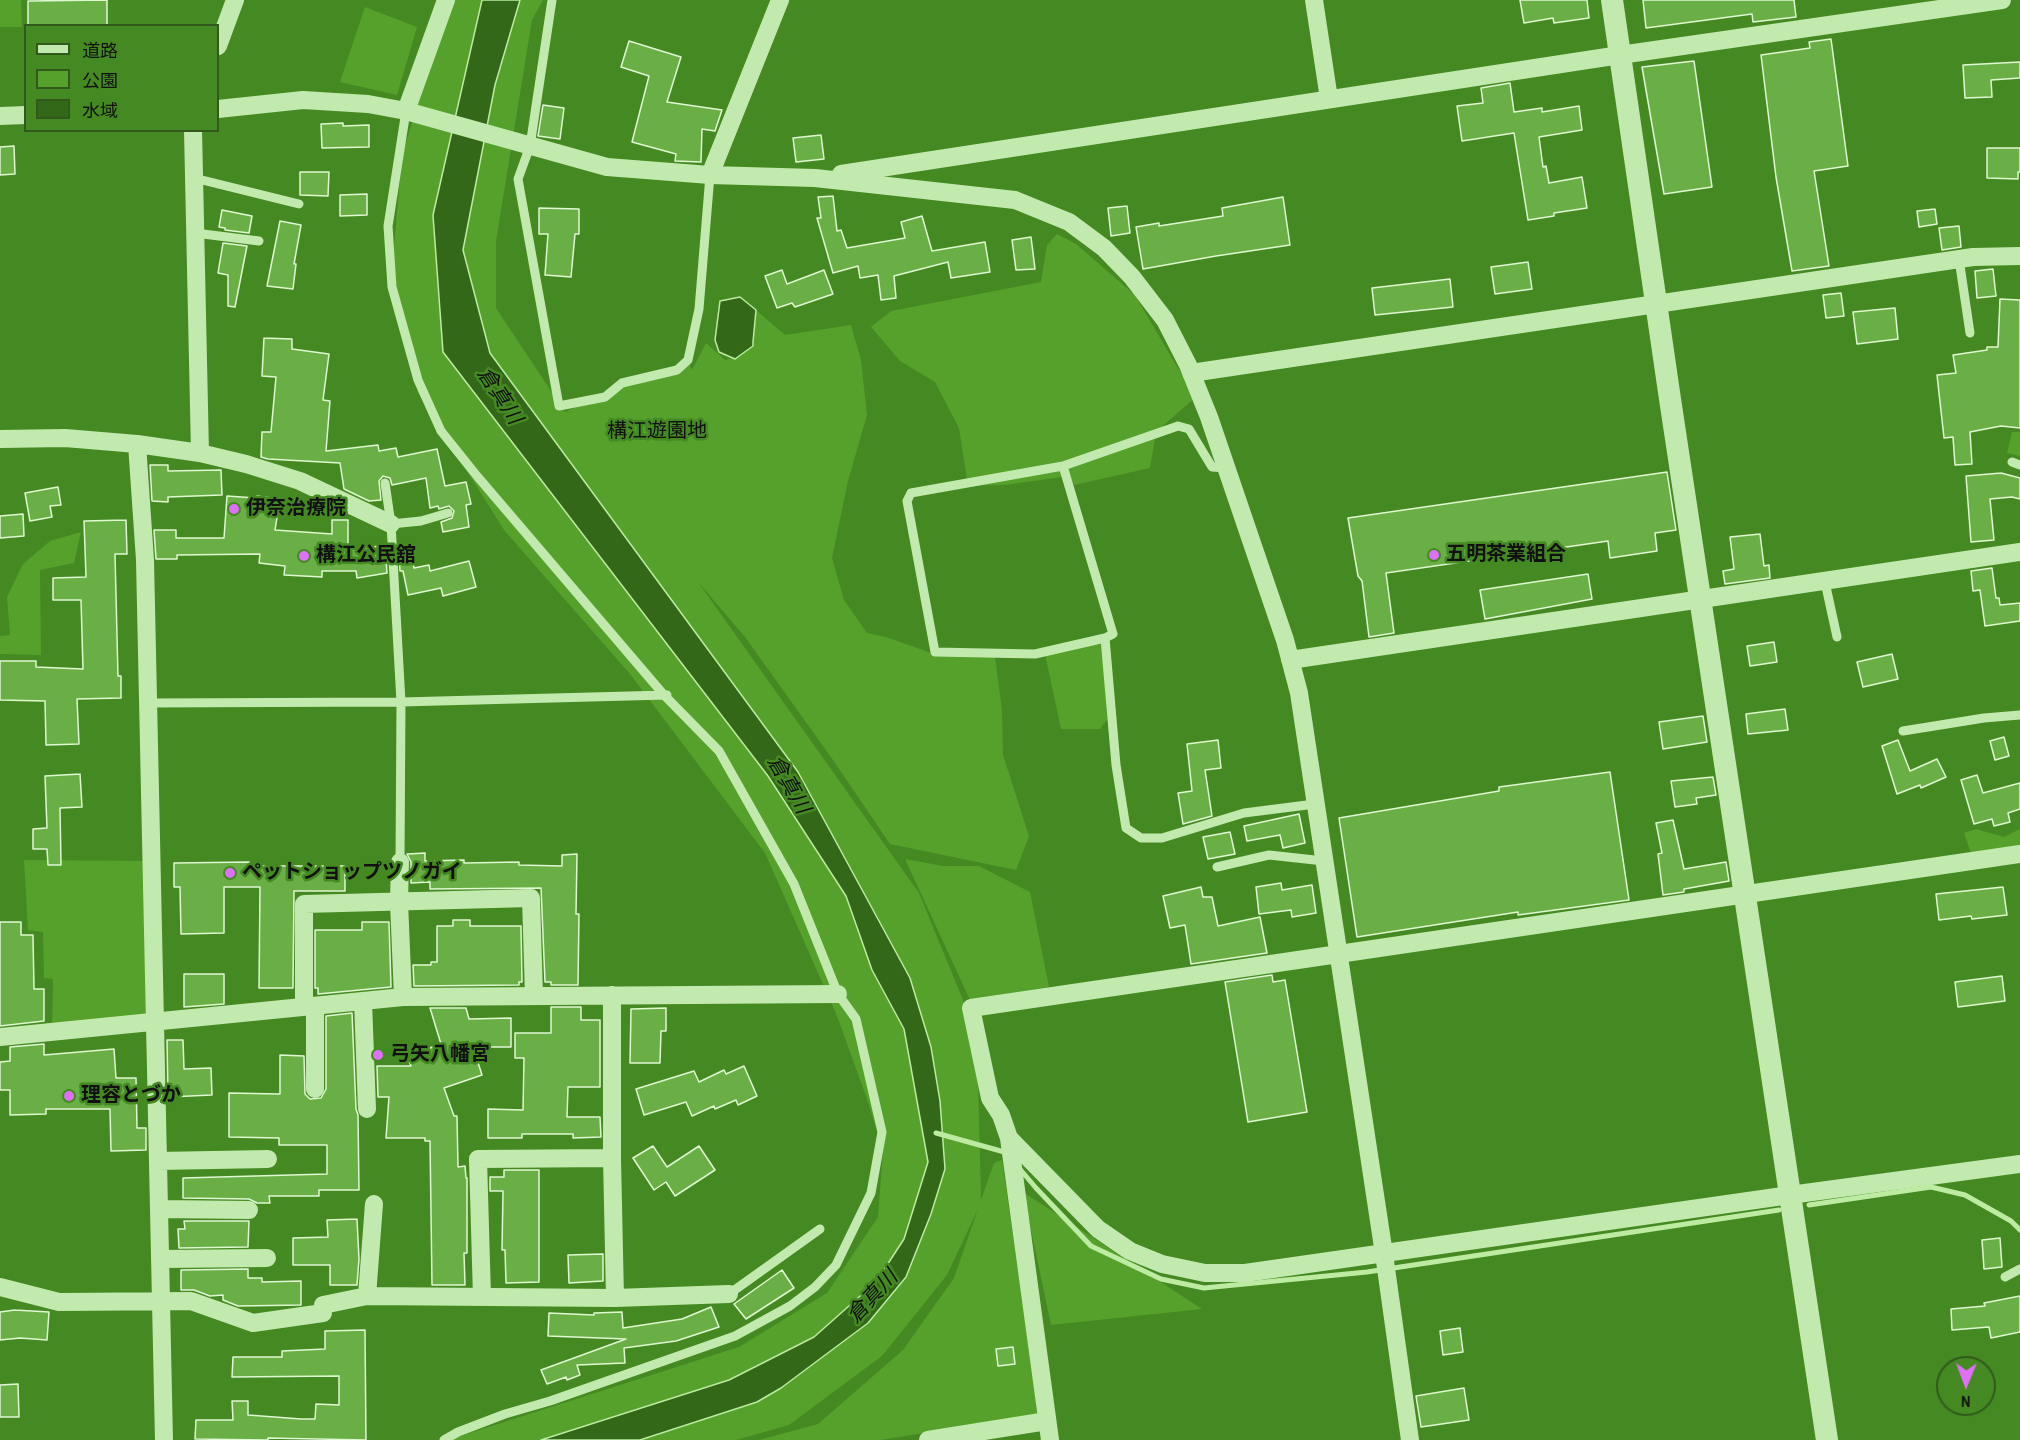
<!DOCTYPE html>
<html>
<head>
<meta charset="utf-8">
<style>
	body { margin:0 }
	#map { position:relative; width:2020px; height:1440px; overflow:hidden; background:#458922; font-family:"Archivo Narrow","Noto Sans JP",sans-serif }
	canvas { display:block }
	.legend { position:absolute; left:24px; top:24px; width:195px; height:108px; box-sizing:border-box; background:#458922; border:2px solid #30591b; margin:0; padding:8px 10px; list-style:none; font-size:18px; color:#111 }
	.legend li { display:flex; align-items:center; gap:12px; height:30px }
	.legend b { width:30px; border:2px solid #30591b }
	.north { position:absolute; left:1936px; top:1356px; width:60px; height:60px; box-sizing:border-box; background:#458922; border:2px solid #30591b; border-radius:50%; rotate:181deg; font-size:16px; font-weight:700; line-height:24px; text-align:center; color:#111 }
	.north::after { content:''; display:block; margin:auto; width:21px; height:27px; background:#dd70f6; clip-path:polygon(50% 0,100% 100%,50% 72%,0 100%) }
</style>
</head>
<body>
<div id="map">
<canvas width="2020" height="1440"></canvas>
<ul class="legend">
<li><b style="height:8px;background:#c3eaae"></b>道路</li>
<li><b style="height:16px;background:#55a12c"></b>公園</li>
<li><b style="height:16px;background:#326817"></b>水域</li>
</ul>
<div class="north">N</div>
</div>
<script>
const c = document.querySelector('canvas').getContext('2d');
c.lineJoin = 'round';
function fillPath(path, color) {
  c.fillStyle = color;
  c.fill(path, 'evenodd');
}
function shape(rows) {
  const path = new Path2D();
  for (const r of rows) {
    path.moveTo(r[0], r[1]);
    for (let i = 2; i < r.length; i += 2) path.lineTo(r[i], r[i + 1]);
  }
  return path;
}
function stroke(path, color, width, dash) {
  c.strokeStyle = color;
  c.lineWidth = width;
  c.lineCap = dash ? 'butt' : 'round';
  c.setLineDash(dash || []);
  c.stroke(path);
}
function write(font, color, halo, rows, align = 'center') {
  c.font = font + ' "Archivo Narrow","Noto Sans JP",sans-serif';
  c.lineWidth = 5;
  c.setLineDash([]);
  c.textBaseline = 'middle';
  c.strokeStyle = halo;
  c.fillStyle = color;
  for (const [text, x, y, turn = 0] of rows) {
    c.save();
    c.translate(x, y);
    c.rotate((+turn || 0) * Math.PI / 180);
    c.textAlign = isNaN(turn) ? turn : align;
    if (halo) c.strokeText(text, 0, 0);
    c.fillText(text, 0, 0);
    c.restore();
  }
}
const green = shape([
	[0,0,21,0,22,27,0,27],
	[450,0,543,0,532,20,496,241,496,308,565,412,620,386,641,381,688,360,692,370,706,343,725,360,738,357,753,342,756,310,785,335,851,325,861,360,867,415,848,481,832,558,844,600,867,633,886,637,937,655,995,657,1002,710,1003,755,1029,836,1016,870,890,844,833,760,745,637,698,582,919,893,977,1034,981,1200,994,1163,1002,1160,1039,1415,880,1440,759,1440,818,1424,903,1350,954,1278,978,1209,947,1275,882,1356,789,1425,736,1440,448,1440,739,1347,827,1293,878,1217,883,1150,867,1099,837,1016,765,853,630,674,504,530,418,393,391,284,402,155],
	[365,7,417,27,397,95,340,82],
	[1057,234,1076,244,1135,295,1176,365,1197,396,1156,432,1150,468,1074,485,1070,476,1004,485,968,486,959,428,935,382,900,361,871,327,891,311,1041,282,1047,245],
	[2012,432,2020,432,2020,456,2007,453],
	[81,532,74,563,40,570,41,655,0,654,0,636,10,635,7,597,23,564,50,541],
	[1103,644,1107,720,1100,729,1061,729,1045,654,1067,647],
	[1976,829,2004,837,2020,829,2020,853,1972,856,1964,833],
	[905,859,943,866,979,866,1030,892,1049,987,970,1000],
	[24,860,151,861,154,1023,52,1033,53,979,44,978,43,932,28,930],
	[1023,1192,1202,1309,1051,1325]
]);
const water = shape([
	[482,0,520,0,495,85,463,250,490,353,798,772,910,978,931,1047,940,1101,945,1169,931,1214,906,1277,868,1323,781,1388,757,1402,640,1440,541,1440,729,1380,814,1337,876,1282,904,1239,928,1162,904,1029,872,970,846,896,768,776,443,352,433,215,482,0],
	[740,297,756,310,753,342,753,346,735,359,719,352,715,340,720,301,740,297]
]);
const stream = shape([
	[936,1133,1008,1153],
	[1019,1168,1036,1188,1091,1246,1161,1279,1204,1288,1367,1272,1779,1210],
	[1809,1205,1931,1187,1965,1195,2011,1221,2020,1230]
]);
const building = shape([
	[107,0,107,26,28,26,28,1,107,0],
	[1520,0,1587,0,1589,18,1554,23,1553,18,1524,23,1520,0],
	[1643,0,1794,0,1796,17,1753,22,1752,14,1646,28,1643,0],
	[1831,39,1848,166,1814,171,1829,266,1792,271,1776,177,1761,55,1810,48,1809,42,1831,39],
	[629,41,681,57,667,102,722,110,715,131,702,129,701,162,675,161,676,154,632,142,649,76,621,67,629,41],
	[1694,61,1712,187,1664,194,1642,67,1694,61],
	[2020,62,2020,78,1991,80,1992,97,1965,98,1963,65,2020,62],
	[1510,83,1514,112,1542,108,1542,112,1579,106,1582,130,1539,137,1543,167,1546,166,1549,183,1582,177,1587,208,1554,213,1554,216,1528,220,1514,133,1462,141,1457,106,1483,103,1481,88,1510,83],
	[543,105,564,108,560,139,538,136,543,105],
	[343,123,343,126,369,125,369,147,322,148,321,124,343,123],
	[821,135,824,159,796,162,793,138,821,135],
	[14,146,15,174,0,175,0,147,14,146],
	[1987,148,2020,148,2020,172,2018,172,2018,179,1987,178,1987,148],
	[300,172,329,172,328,196,300,195,300,172],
	[367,194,367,215,340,216,340,195,367,194],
	[833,196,837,231,841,230,847,248,905,238,901,222,922,216,932,251,985,242,990,272,951,278,948,262,894,276,896,298,881,300,878,275,860,278,858,266,833,273,817,218,821,218,818,197,833,196],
	[1283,197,1290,245,1216,256,1143,269,1136,227,1159,223,1159,226,1223,216,1222,208,1283,197],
	[1127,206,1130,233,1111,236,1108,208,1127,206],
	[539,208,579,209,579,234,575,234,571,277,545,275,548,234,539,234,539,208],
	[1935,209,1937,224,1919,227,1917,211,1935,209],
	[222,210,252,216,249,233,225,230,225,228,219,227,222,210],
	[280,221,301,225,294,264,296,264,293,289,267,286,280,221],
	[1959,226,1961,247,1942,250,1939,228,1959,226],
	[1031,237,1035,269,1016,270,1012,240,1031,237],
	[223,243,247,246,235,307,228,306,228,275,218,273,223,243],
	[1528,262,1532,289,1495,294,1491,267,1528,262],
	[1993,269,1996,296,1977,298,1975,271,1993,269],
	[782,270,787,284,824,270,833,294,795,307,792,303,777,308,765,276,782,270],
	[1450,279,1453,307,1375,315,1372,288,1450,279],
	[1841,293,1844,316,1826,318,1823,295,1841,293],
	[2000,299,2020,300,2020,428,2001,426,1970,432,1972,464,1955,465,1953,437,1944,438,1937,375,1956,373,1953,355,1987,350,1987,347,1998,347,2000,299],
	[1895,308,1898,339,1857,344,1853,312,1895,308],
	[264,338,292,339,292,349,329,354,323,400,330,401,326,451,378,445,379,451,396,448,398,457,437,449,445,486,466,482,471,504,466,505,469,527,443,532,441,522,452,518,454,511,449,506,439,509,438,506,430,508,426,478,392,485,390,478,383,476,379,481,381,500,369,501,344,489,340,463,268,459,261,457,262,432,271,432,276,377,262,376,264,338],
	[150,465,168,465,168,471,221,470,222,495,168,497,168,502,152,501,150,465],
	[1667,472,1676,530,1655,533,1657,551,1610,558,1608,541,1386,573,1394,633,1369,637,1362,581,1358,576,1348,518,1667,472],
	[2001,473,2020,478,2020,499,2012,497,1990,499,1994,540,1971,542,1966,476,2001,473],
	[58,487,61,505,50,506,52,517,30,521,25,493,58,487],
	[227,496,256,498,257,496,280,499,275,530,332,534,332,520,348,520,348,551,385,545,387,573,357,578,356,571,322,571,322,577,284,575,285,566,259,563,260,554,177,555,177,559,156,559,154,530,176,530,176,538,224,538,227,496],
	[23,514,24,536,0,538,0,516,23,514],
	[126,520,127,554,115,554,118,676,121,676,121,698,77,699,79,744,46,745,45,701,0,700,0,661,36,661,36,667,83,669,81,600,53,600,53,578,86,577,84,521,126,520],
	[1760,534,1764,566,1769,565,1770,578,1725,584,1723,571,1734,569,1730,537,1760,534],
	[411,551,414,568,429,565,430,571,469,561,476,587,443,596,441,588,408,595,403,571,400,571,399,554,411,551],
	[1992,568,1996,598,1999,598,2000,605,2020,603,2020,621,1985,626,1980,590,1973,591,1971,571,1992,568],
	[1588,574,1592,599,1485,619,1480,590,1588,574],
	[1774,642,1777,662,1750,666,1747,646,1774,642],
	[1892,654,1898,679,1863,687,1857,662,1892,654],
	[1785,709,1788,730,1748,734,1746,714,1785,709],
	[1703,716,1707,742,1663,749,1659,722,1703,716],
	[2004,737,2009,756,1995,760,1990,741,2004,737],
	[1218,740,1221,768,1205,770,1212,816,1183,824,1178,793,1192,791,1187,744,1218,740],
	[1898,740,1910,771,1937,759,1946,777,1921,788,1920,785,1897,794,1882,746,1898,740],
	[1610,772,1629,900,1518,915,1518,912,1357,937,1339,818,1499,791,1499,787,1610,772],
	[80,774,82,807,60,808,61,865,48,865,47,849,33,849,33,829,47,828,45,776,80,774],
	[1977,775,1983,793,2020,783,2020,809,2008,813,2010,822,1994,826,1992,819,1974,824,1961,780,1977,775],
	[1713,777,1716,795,1696,798,1697,804,1675,807,1671,781,1713,777],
	[1299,814,1305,843,1283,848,1280,835,1247,841,1244,826,1299,814],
	[1673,820,1684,869,1726,862,1729,881,1684,889,1684,892,1663,895,1658,854,1662,853,1656,823,1673,820],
	[1230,832,1235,854,1208,859,1203,837,1230,832],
	[425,853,425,861,464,860,464,863,519,862,519,865,562,866,562,855,577,854,576,914,579,914,578,985,551,985,551,982,545,982,541,888,430,889,430,882,411,883,411,862,407,854,425,853],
	[249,862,249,866,345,866,345,891,294,891,293,988,259,988,260,887,224,887,224,933,181,934,180,887,174,887,174,863,249,862],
	[1281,883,1282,890,1312,885,1316,913,1292,917,1291,910,1259,914,1256,887,1281,883],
	[1201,887,1203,897,1212,897,1218,926,1260,917,1267,953,1191,964,1185,925,1170,928,1163,896,1201,887],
	[2003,887,2007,915,1972,919,1971,916,1939,920,1936,894,2003,887],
	[453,920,470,920,470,926,521,926,522,982,519,982,519,985,414,986,413,965,431,965,431,962,437,962,437,926,453,926,453,920],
	[0,922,21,922,21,935,33,935,34,989,44,989,44,1021,0,1026,0,922],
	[362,922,389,922,391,987,318,994,318,988,315,988,315,930,362,930,362,922],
	[184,974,224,974,224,1004,184,1007,184,974],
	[1272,975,1273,982,1285,980,1307,1112,1248,1122,1225,982,1272,975],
	[2002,976,2005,1001,1958,1007,1955,982,2002,976],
	[551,1007,581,1007,581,1020,600,1020,600,1087,568,1087,567,1117,600,1117,601,1137,573,1138,573,1134,522,1134,522,1138,488,1138,488,1109,523,1110,524,1058,515,1058,515,1033,551,1033,551,1007],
	[430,1008,466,1008,469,1019,511,1018,511,1047,473,1047,482,1075,444,1088,454,1116,457,1116,458,1167,465,1166,466,1178,467,1178,467,1253,464,1253,465,1285,432,1285,430,1141,425,1141,425,1138,386,1138,389,1097,378,1097,377,1066,411,1066,407,1056,441,1044,430,1008],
	[666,1008,666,1031,661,1031,660,1063,630,1063,631,1009,666,1008],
	[352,1013,356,1109,358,1115,359,1190,319,1190,319,1196,269,1196,270,1203,257,1203,249,1199,183,1198,183,1178,327,1174,327,1145,279,1145,279,1138,229,1137,229,1093,280,1094,280,1055,304,1056,305,1094,310,1099,321,1098,326,1089,326,1016,352,1013],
	[167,1040,183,1040,184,1069,211,1068,212,1095,168,1097,167,1040],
	[44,1044,44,1055,114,1049,116,1078,136,1078,137,1128,146,1128,146,1150,111,1151,110,1109,46,1109,46,1114,10,1115,10,1090,0,1090,0,1062,10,1061,10,1047,44,1044],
	[744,1066,757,1096,738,1105,736,1100,715,1109,714,1106,692,1116,686,1102,644,1115,636,1089,694,1071,699,1082,724,1070,726,1074,744,1066],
	[653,1146,667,1167,699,1146,715,1170,675,1196,666,1182,654,1190,633,1158,653,1146],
	[504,1170,539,1170,539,1282,506,1283,505,1250,502,1250,503,1191,490,1191,490,1177,504,1177,504,1170],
	[357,1219,359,1259,357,1285,330,1285,330,1265,293,1265,293,1238,328,1237,327,1220,357,1219],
	[184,1221,249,1221,248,1247,179,1248,178,1229,185,1229,184,1221],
	[2000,1238,2002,1267,1984,1269,1982,1240,2000,1238],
	[603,1254,603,1281,569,1283,568,1255,603,1254],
	[248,1269,248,1278,262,1278,262,1282,301,1281,301,1305,238,1306,223,1300,223,1295,210,1296,194,1290,181,1290,181,1270,248,1269],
	[782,1270,794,1288,746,1319,734,1304,782,1270],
	[2020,1296,2020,1332,1991,1338,1989,1327,1952,1330,1951,1309,1985,1306,1984,1303,2020,1296],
	[711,1307,719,1327,676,1341,624,1348,625,1363,577,1365,580,1375,567,1380,566,1377,547,1384,541,1370,626,1339,548,1336,549,1313,594,1315,594,1313,622,1312,623,1328,682,1319,711,1307],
	[15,1310,49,1312,47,1340,20,1338,0,1340,0,1312,15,1310],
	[1460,1328,1463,1352,1443,1355,1440,1331,1460,1328],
	[365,1330,366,1440,268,1438,268,1440,195,1439,196,1420,233,1420,232,1401,248,1401,248,1415,301,1419,315,1419,316,1404,339,1405,339,1376,232,1377,233,1357,282,1357,282,1351,325,1349,325,1331,365,1330],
	[1013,1347,1015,1364,998,1366,996,1349,1013,1347],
	[18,1384,19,1417,0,1417,0,1385,18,1384],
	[1464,1388,1469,1420,1421,1427,1416,1396,1464,1388]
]);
const service = shape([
	[552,0,530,146,518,179,559,406,605,397,622,383,677,370,688,360,699,309,710,175],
	[406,111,388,226,392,287,418,380,441,431,477,476,664,695,719,751,794,884,838,994,856,1019,882,1132,871,1193,836,1265,815,1287,790,1306,735,1336,550,1401,505,1414,458,1432,444,1440],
	[194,178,299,204],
	[195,233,259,241],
	[1959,259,1970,333],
	[2012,462,2020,465],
	[1063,466,1178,426,1189,429,1212,467,1226,468],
	[385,483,391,524,401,702,400,862],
	[391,524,421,521,448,513],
	[1825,582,1837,637],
	[1105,638,1035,654,935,652,907,501,911,493,1063,466,1113,634,1105,638,1116,765,1126,828,1141,838,1162,838,1244,813,1315,804],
	[148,703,401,702,667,695],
	[1903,731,1984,718,2020,715],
	[1217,867,1269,855,1324,861],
	[2005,1277,2020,1269],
	[729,1294,820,1229]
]);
const minor = shape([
	[1314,0,1329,99],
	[218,46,235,0],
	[218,109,303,100,368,104,406,111,607,167,710,175,815,178,1015,200,1069,222,1104,248,1132,277,1165,320,1188,365,1209,417,1285,640,1299,693,1384,1254,1410,1440],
	[406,111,446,0],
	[0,116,26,115],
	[193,130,200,453],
	[841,174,1620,55,2002,0],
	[710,175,780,0],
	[1191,373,1973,257,2020,256],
	[0,439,65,438,137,444,200,453,246,464,300,481,391,524],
	[137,444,145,560,164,1440],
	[1290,660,2020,552],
	[2020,854,971,1008,990,1098,1001,1115,1009,1138,1098,1229,1130,1251,1162,1264,1205,1273,1245,1273,1790,1195,2020,1164],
	[400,862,399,902,403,997],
	[612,995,612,1158,615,1298],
	[363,1001,367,1109],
	[315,1006,315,1089],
	[304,1007,304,904,531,898,534,996],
	[0,1037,403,997,838,994],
	[1009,1138,1050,1440],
	[158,1161,268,1159],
	[159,1209,249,1210],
	[160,1259,267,1258],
	[0,1287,59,1302,191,1301,253,1323,323,1313,323,1305,367,1296,615,1298,729,1294],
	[367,1296,374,1204],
	[482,1297,478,1159,612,1158],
	[928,1440,1047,1421]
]);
const tertiary = shape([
	[1612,0,1670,399,1827,1440]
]);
const markers = [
	[234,509,6,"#dd70f6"],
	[1434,555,6,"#dd70f6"],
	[304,556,6,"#dd70f6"],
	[230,873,6,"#dd70f6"],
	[378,1055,6,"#dd70f6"],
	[69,1096,6,"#dd70f6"]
];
const parkNames = [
	["構江遊園地",657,432]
];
const poiNames = [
	["伊奈治療院",246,509],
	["五明茶業組合",1446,555],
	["構江公民舘",316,556],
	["ペットショップツノガイ",242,873],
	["弓矢八幡宮",390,1055],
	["理容とづか",81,1096]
];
const waterNames = [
	["倉真川",499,396,57],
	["倉真川",788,785,60],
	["倉真川",873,1297,-47]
];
fillPath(green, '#55a12c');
fillPath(water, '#326817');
stroke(water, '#bceba1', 1.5);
stroke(stream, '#bceba1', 5);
fillPath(building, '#6aaf46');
stroke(building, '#dff8d2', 1.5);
stroke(service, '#c3eaae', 9);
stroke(minor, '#c3eaae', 18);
stroke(tertiary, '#c3eaae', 22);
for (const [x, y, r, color] of markers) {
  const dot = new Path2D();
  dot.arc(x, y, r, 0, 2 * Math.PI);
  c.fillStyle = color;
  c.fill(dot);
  stroke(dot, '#458922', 2);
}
write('20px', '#111', '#458922', parkNames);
write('bold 20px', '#111', '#458922', poiNames, 'left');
write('italic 21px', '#111', '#458922', waterNames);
</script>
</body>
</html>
